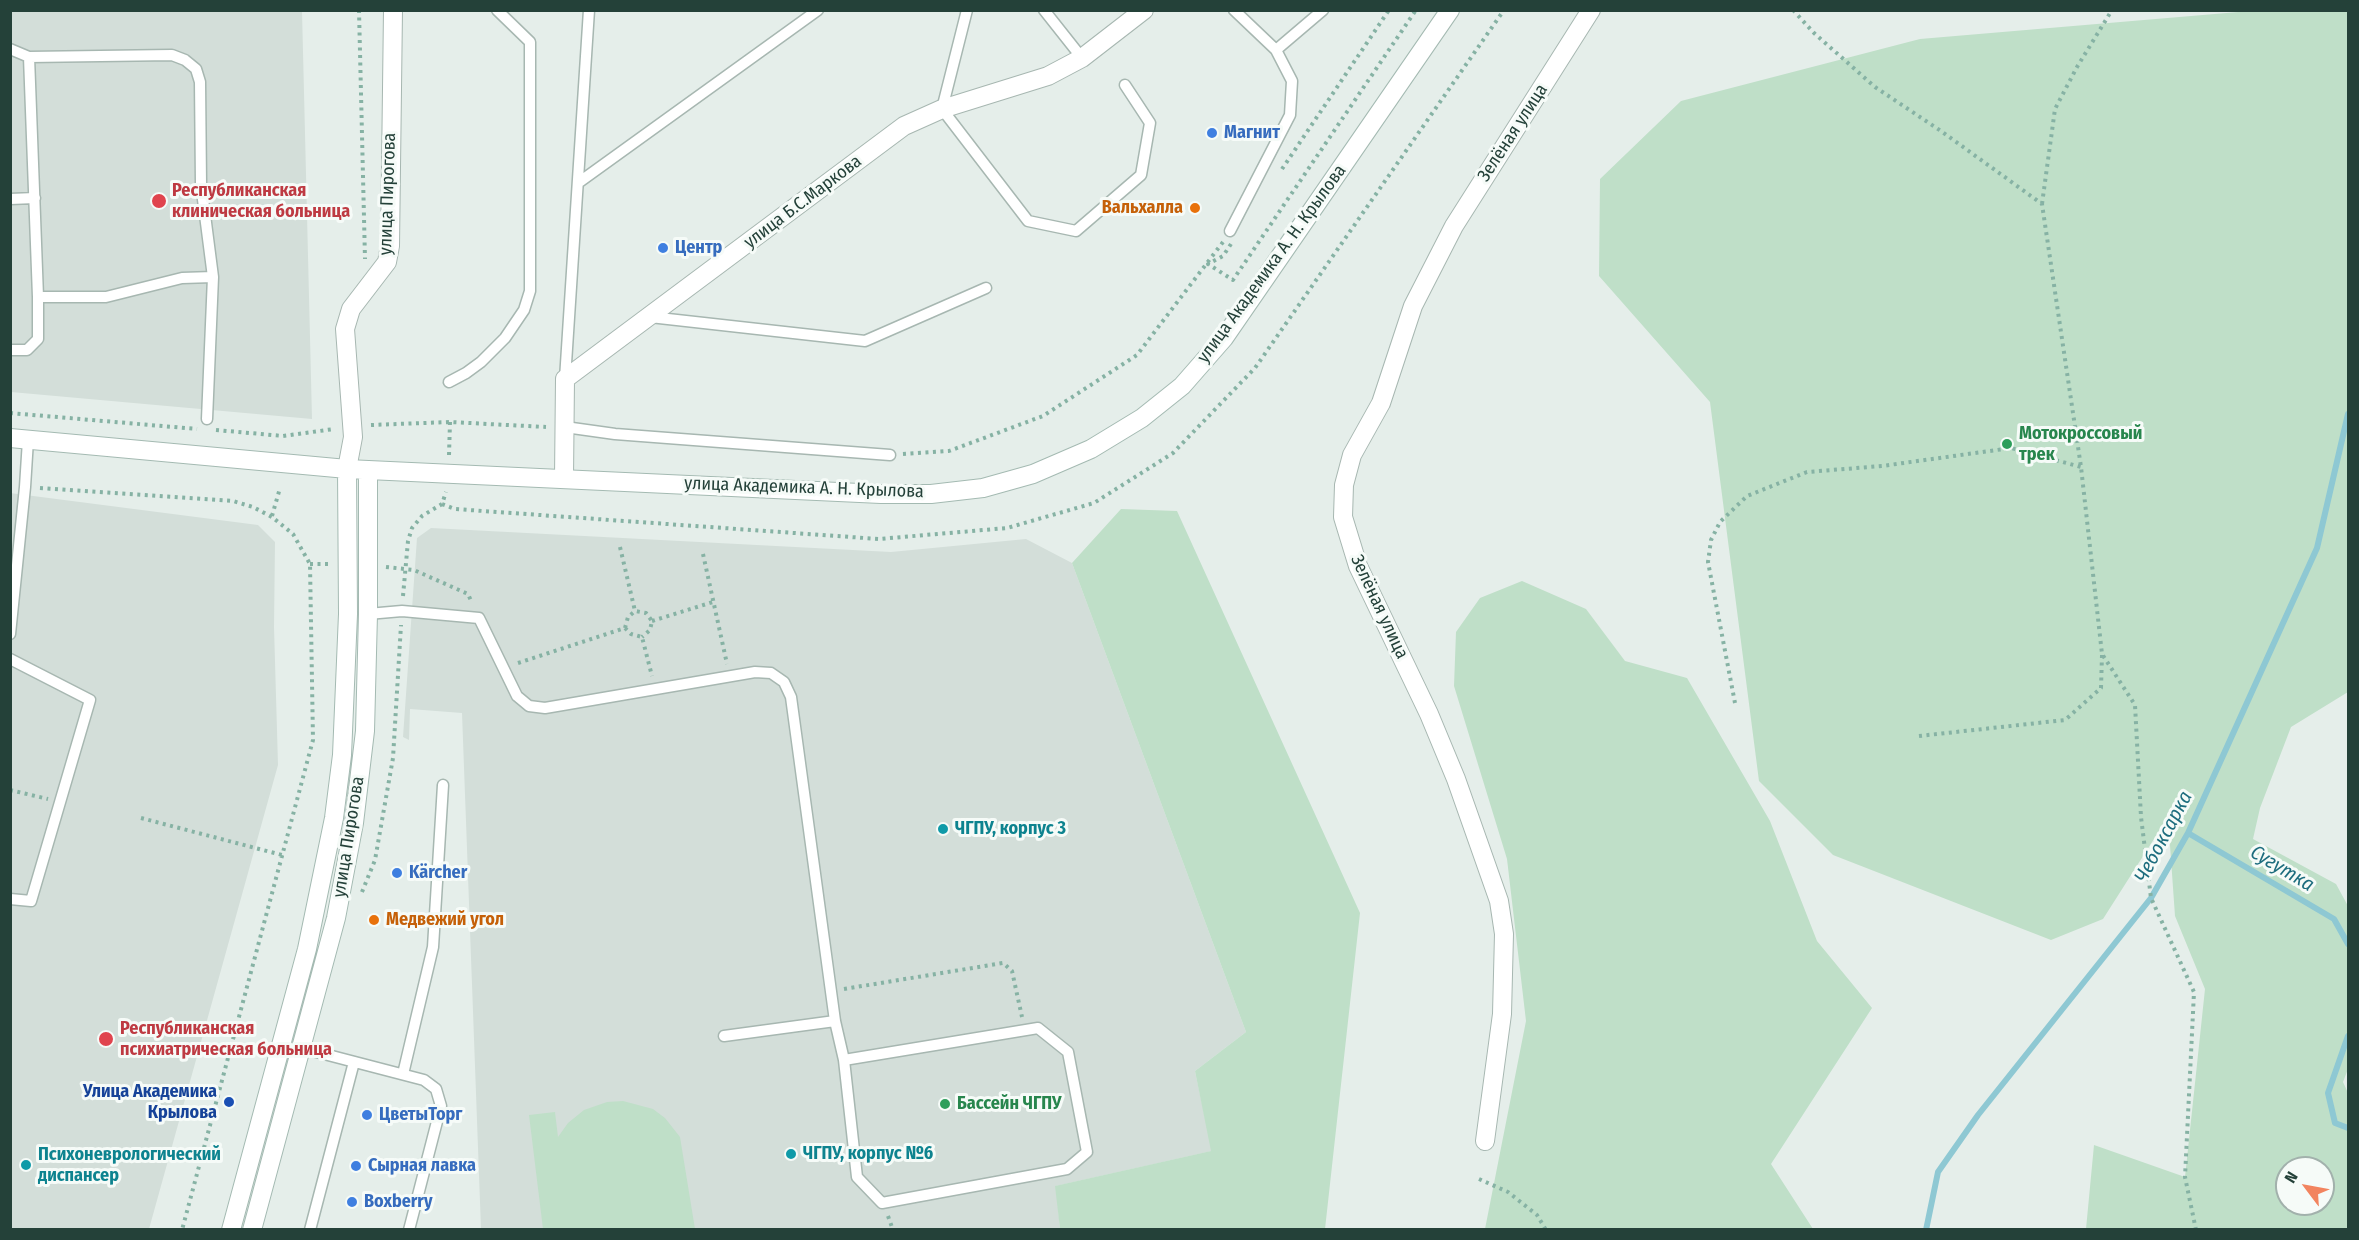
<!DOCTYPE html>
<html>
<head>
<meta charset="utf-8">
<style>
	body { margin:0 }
	#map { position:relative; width:2359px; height:1240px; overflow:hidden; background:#e5eeea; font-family:"Fira Sans Condensed",sans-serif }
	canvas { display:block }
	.frame { position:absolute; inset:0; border:12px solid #244139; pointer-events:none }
	.north { position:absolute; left:2275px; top:1156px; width:60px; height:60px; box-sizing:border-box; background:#f6fbf8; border:2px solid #a2b1ac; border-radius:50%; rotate:302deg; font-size:16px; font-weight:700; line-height:24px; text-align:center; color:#244139 }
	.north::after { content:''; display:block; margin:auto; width:21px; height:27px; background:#f2845f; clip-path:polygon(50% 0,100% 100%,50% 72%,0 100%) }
</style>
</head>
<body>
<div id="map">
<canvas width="2359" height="1240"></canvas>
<div class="frame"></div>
<div class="north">N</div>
</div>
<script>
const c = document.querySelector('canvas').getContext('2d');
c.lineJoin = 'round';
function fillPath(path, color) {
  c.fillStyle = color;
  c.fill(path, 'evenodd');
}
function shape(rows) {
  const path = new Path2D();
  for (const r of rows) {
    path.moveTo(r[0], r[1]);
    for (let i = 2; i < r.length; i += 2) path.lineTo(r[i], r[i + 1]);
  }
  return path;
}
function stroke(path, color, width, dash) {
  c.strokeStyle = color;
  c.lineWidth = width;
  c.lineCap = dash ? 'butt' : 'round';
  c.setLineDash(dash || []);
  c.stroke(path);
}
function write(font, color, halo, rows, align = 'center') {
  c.font = font + ' "Fira Sans Condensed",sans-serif';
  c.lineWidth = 6;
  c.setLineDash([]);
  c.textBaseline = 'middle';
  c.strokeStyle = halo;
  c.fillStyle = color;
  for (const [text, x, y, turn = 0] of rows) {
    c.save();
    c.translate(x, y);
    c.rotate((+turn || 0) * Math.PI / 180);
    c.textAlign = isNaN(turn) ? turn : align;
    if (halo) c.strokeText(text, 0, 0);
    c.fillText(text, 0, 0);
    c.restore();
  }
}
const built = shape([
	[10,11,302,11,312,419,11,392],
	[10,493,258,525,275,542,274,627,278,765,149,1229,11,1229],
	[431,528,891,552,1026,539,1072,563,1246,1032,1195,1071,1212,1151,1056,1186,1060,1229,481,1229,462,713,410,709,409,740,403,737,417,538]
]);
const green = shape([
	[2250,11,2348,11,2348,692,2291,727,2260,808,2253,839,2336,884,2348,906,2348,1069,2343,1082,2348,1093,2348,1229,2086,1229,2094,1145,2185,1177,2205,989,2175,916,2168,817,2103,919,2051,940,1833,855,1759,781,1710,402,1599,276,1600,179,1681,101,1920,39],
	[2287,1168,2323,1168,2323,1204,2287,1204],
	[1121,509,1177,511,1360,913,1325,1229,1060,1229,1055,1186,1211,1151,1195,1071,1246,1032,1072,563],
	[1522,581,1586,609,1625,661,1687,678,1770,821,1817,941,1872,1008,1771,1164,1813,1229,1485,1229,1526,1021,1507,859,1454,686,1456,632,1480,598],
	[623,1101,653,1109,665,1118,680,1137,695,1229,543,1229,529,1115,555,1112,558,1137,568,1123,584,1110,607,1102]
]);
const stream = shape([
	[2188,833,2334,919,2348,944],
	[2348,1036,2328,1093,2335,1123,2348,1128],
	[1926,1230,1938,1172,1978,1115,2151,898,2188,833,2317,548,2348,414]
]);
const path = shape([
	[359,10,365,259],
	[1793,10,1814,33,1875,87,1941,131,2042,204,2081,467,2102,654,2135,705,2141,817,2151,898,2194,992,2185,1177,2196,1230],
	[1282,169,1389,10],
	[2042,204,2055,109,2077,67,2112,10],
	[1231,244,1223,256,1208,264,1233,280,1416,10],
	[10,413,197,429],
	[371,425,450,422,546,427],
	[216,430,283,436,334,429],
	[903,454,949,451,1043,416,1137,355,1223,242],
	[449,455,450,422],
	[40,488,233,501,253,507,272,517,293,534,310,564,313,740,182,1230],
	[442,504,455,509,879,539,1007,528,1094,503,1173,453,1255,368,1504,10],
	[272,516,280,488],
	[620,547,635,611],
	[703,554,727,664],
	[310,564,330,564],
	[386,567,414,570,468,594,472,603],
	[403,596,408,541,412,528,422,516,442,504,446,492],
	[652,621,713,602],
	[625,628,628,617,635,611,646,613,652,621,650,630,642,637],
	[518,663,625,628,631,634,642,637,652,676],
	[1735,703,1708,562,1711,540,1720,522,1747,496,1807,472,1882,466,2011,448,2081,467],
	[1919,736,2065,720,2101,688,2102,655],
	[10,790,48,799],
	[141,818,282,855],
	[362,892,375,860,393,758,401,625],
	[844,989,1003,963,1012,971,1022,1017],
	[1479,1179,1508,1192,1537,1215,1546,1230],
	[888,1216,893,1230]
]);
const lane = shape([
	[967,10,942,109,1028,221,1076,231,1141,175,1150,123,1125,85],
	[1044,10,1082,58],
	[10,49,29,57,172,55,185,60,196,69,200,82,201,184,213,277,207,419],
	[1276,50,1323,10],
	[29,57,38,297],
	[578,183,818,10],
	[10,199,35,198],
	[1230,231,1290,115,1292,81,1276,50,1234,10],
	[650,317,865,341,986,288],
	[10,350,27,350,38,339,38,297,106,297,182,278,213,277],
	[565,379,589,10],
	[449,382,466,373,481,362,505,338,524,310,530,291,530,42,497,10],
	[565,427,615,434,890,455],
	[368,614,402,611,479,618,517,696,529,706,545,708,755,672,771,673,784,682,791,697,835,1021,844,1060,857,1177,882,1203,1067,1169,1087,1152,1068,1052,1038,1028,844,1060],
	[10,634,25,487,28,440],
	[10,659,90,700,31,901,10,899],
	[724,1036,835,1021],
	[301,1048,424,1080,436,1089,441,1106,409,1230],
	[403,1074,433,947,443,785],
	[310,1230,354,1062]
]);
const street = shape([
	[347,469,353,437,345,329,351,309,387,262,390,246,393,10],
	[564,478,565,379,904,126,942,109,1048,76,1082,58,1144,10],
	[1485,1141,1502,1014,1504,934,1499,901,1456,779,1429,714,1358,566,1343,517,1344,485,1352,455,1381,403,1413,306,1454,226,1591,10]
]);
const secondary = shape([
	[10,438,347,469,881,494,931,494,983,488,1033,474,1091,449,1142,418,1182,386,1224,338,1450,10],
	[231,1230,307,949,334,818,342,755,348,614,347,469],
	[252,1230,336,918,354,823,365,731,368,614,368,470]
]);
const markers = [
	[1212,133,6,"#3f7fe0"],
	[159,201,8,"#e0444e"],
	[1195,208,6,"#e8710a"],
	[663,248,6,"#3f7fe0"],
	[2007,444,6,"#2e9e5b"],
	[943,829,6,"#0f9aa8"],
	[397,873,6,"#3f7fe0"],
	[374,920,6,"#e8710a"],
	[106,1039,8,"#e0444e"],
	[229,1102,6,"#1a4fb4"],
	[945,1104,6,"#2e9e5b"],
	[367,1115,6,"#3f7fe0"],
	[791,1154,6,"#0f9aa8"],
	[26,1165,6,"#0f9aa8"],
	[356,1166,6,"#3f7fe0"],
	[352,1202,6,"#3f7fe0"]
];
const shopNames = [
	["Магнит",1224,133],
	["Центр",675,248],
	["Kärcher",409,873],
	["ЦветыТорг",379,1115],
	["Сырная лавка",368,1166],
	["Boxberry",364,1202]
];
const streetNames = [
	["Зелёная улица",1513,133,-57],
	["улица Пирогова",388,194,-88],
	["улица Б.С.Маркова",803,202,-37],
	["улица Академика А. Н. Крылова",1272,264,-54],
	["улица Академика А. Н. Крылова",804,488,2],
	["Зелёная улица",1379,607,65],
	["улица Пирогова",349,837,-81]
];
const healthNames = [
	["Республиканская",172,191],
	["клиническая больница",172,212],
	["Республиканская",120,1029],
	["психиатрическая больница",120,1050]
];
const foodNames = [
	["Вальхалла",1183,208],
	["Медвежий угол",386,920,"left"]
];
const leisureNames = [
	["Мотокроссовый",2019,434],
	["трек",2019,455],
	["Бассейн ЧГПУ",957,1104]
];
const cultureNames = [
	["ЧГПУ, корпус 3",955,829],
	["ЧГПУ, корпус №6",803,1154],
	["Психоневрологический",38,1155],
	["диспансер",38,1176]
];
const transitNames = [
	["Улица Академика",217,1092],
	["Крылова",217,1113]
];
const waterNames = [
	["Чебоксарка",2164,837,-62],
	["Сугутка",2282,869,31]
];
fillPath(built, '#d3ded9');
fillPath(green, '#bfdfc8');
stroke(stream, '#8ec8d3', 6);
stroke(lane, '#a7b7b1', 13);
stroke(street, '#a7b7b1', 20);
stroke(secondary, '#a4bab2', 20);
stroke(path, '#86b2a4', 4, [3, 4.5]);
stroke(lane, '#fff', 10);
stroke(street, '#fff', 18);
stroke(secondary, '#fff', 18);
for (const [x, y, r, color] of markers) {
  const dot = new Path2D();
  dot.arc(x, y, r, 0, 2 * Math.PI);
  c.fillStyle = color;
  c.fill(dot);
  stroke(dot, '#f6fbf8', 2);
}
write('bold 18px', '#366cbe', '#f6fbf8', shopNames, 'left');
write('18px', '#244139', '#f6fbf8', streetNames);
write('bold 18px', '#be3a42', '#f6fbf8', healthNames, 'left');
write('bold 18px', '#c56008', '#f6fbf8', foodNames, 'right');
write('bold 18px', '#27864d', '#f6fbf8', leisureNames, 'left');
write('bold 18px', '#0d838f', '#f6fbf8', cultureNames, 'left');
write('bold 18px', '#164399', '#f6fbf8', transitNames, 'right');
write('italic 20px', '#1d6d7e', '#f6fbf8', waterNames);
</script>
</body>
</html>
